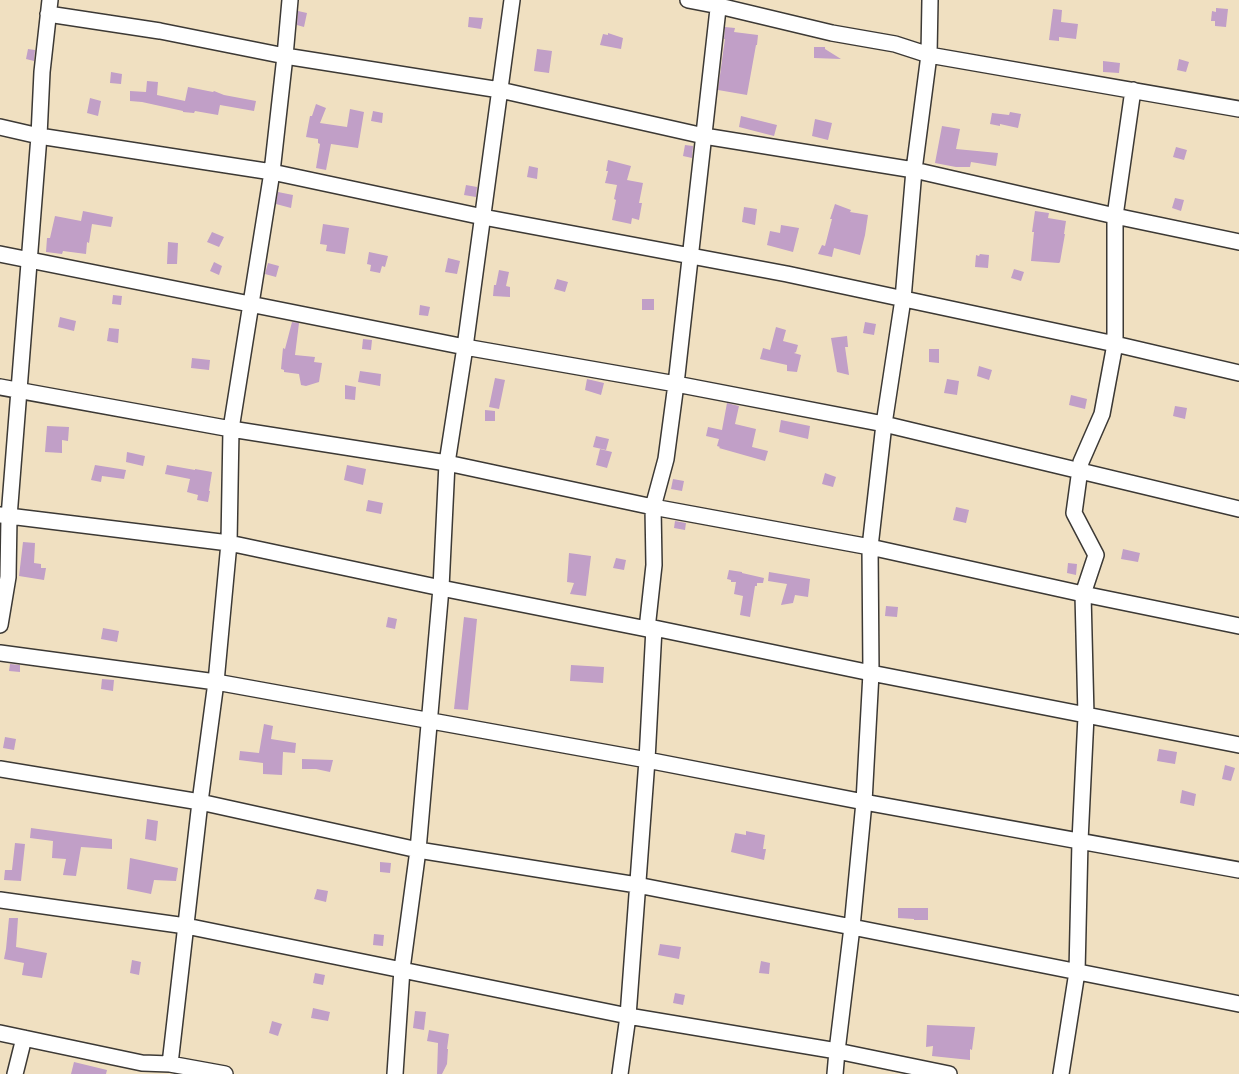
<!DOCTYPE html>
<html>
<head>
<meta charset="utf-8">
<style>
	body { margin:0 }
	canvas { display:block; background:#f0e0c1 }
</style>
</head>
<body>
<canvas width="1239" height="1074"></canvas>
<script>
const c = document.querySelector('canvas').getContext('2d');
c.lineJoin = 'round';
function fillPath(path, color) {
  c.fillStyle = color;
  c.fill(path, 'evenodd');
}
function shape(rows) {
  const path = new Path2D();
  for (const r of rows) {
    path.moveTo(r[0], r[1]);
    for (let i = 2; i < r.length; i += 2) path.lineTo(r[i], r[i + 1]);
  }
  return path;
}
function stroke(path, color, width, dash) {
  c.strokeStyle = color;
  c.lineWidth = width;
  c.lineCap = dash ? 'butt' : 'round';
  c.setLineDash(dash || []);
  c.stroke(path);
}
const building = shape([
	[1216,8,1228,9,1226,27,1215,26,1215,21,1211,21,1212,11,1216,12],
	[1053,9,1062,10,1061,22,1078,24,1076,39,1059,37,1059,41,1049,40],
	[298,11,307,13,304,27,297,25],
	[469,17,483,18,481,29,468,27],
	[725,27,735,28,734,32,758,35,757,45,756,45,747,95,718,90,723,53,725,39,724,39],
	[608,33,623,38,621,49,600,45,603,34,608,35],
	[814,47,825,47,825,49,841,59,814,58],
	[28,49,35,50,34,61,26,59],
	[537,49,552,51,549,73,534,71],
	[1179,59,1189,62,1186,72,1177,70],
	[1103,61,1120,63,1119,73,1103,72],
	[111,72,122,74,121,84,110,83],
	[147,81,158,82,157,95,185,101,188,87,213,92,214,91,224,95,256,101,254,111,220,105,218,115,195,111,194,113,183,112,183,111,142,102,130,101,130,91,146,92],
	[90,98,101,101,98,116,87,113],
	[316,104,326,108,320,123,347,127,350,109,364,112,358,148,331,144,326,170,316,168,320,144,318,143,318,139,306,137,310,116,312,116],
	[373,111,383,113,382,123,371,121],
	[1010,112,1021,114,1018,128,1000,124,1000,126,990,124,992,113,1009,115],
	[741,116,777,125,774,136,739,127],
	[815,119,832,123,828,140,812,136],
	[942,126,960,129,956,149,998,153,996,166,971,162,970,167,956,167,935,163],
	[685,145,693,146,692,158,683,156],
	[1176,147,1187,150,1184,160,1173,157],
	[608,160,631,166,627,180,643,183,639,203,642,203,639,220,632,218,631,224,612,220,616,200,614,199,617,185,605,183,608,171,606,171],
	[529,166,538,168,537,179,527,177],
	[466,185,477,187,476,197,464,195],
	[278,192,293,195,291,208,276,204],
	[1175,198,1184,200,1181,211,1172,208],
	[835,204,851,210,850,212,868,215,865,235,860,255,834,248,832,257,818,254,822,245,825,246,832,219,830,219],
	[744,207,757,209,755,225,742,222],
	[83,211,113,217,111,227,92,224,89,243,87,242,86,254,63,251,62,254,46,252,47,238,50,238,55,216,81,221],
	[1035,211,1049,213,1048,218,1066,221,1064,234,1065,234,1060,262,1059,263,1031,261,1034,232,1032,232],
	[323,224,349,228,345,254,326,251,327,245,320,244],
	[781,225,799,228,793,252,767,245,770,231,780,233],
	[212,232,224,237,219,247,207,242],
	[168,242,178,243,177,264,167,264],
	[369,252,388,256,385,267,382,266,380,273,370,271,371,265,367,264],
	[980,254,989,255,988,268,975,267,976,255,979,256],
	[448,258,460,261,457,274,445,272],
	[214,262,222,266,219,275,210,271],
	[268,263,279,266,276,277,265,274],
	[1014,269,1024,272,1021,281,1011,278],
	[499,270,509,272,506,286,510,287,510,297,493,296,494,285,496,285],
	[557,279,568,282,565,292,554,289],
	[113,295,122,296,121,305,112,304],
	[642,299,654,299,654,310,642,310],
	[420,305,430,307,428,316,419,315],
	[60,317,76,321,74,331,58,327],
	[292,322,299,323,295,355,315,357,314,362,322,363,319,382,306,386,301,385,299,374,284,372,284,370,281,369,283,348,285,349],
	[865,322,876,324,874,335,863,333],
	[776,327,786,330,783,341,798,345,796,352,794,353,801,355,797,372,787,371,787,365,760,359,763,348,770,350],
	[109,328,119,329,118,343,107,341],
	[847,336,848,347,845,347,849,375,837,372,831,338],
	[363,339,372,340,371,350,362,349],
	[929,349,939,349,939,363,929,362],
	[192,358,210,360,209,370,191,368],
	[979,366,992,370,989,380,977,376],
	[360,371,381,374,380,386,358,382],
	[495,378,505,380,499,409,489,407],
	[587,379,604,383,601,395,585,390],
	[947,379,959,381,957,395,944,393],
	[345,385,356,387,355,400,345,399],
	[1071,395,1087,399,1085,409,1069,405],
	[727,403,739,406,735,424,756,429,752,447,768,451,765,461,719,448,720,447,717,446,719,439,706,436,708,427,722,430],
	[1175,406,1187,408,1185,419,1173,416],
	[485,410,495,411,495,421,485,421],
	[781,420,810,426,808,439,779,432],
	[47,426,69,427,68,441,62,440,62,453,45,452],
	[596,436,609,439,606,450,593,447],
	[600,449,612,452,607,468,596,465],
	[127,452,145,456,143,466,126,462],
	[95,465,126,470,124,479,102,476,101,482,91,480],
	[167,465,195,470,195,469,212,472,209,491,210,491,208,502,197,500,198,495,187,492,190,479,165,474],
	[347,465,366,469,363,485,344,480],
	[825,473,836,477,833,487,822,484],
	[673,479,684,481,682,491,671,489],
	[368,500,383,503,381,514,366,511],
	[956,507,969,510,966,523,953,520],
	[675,521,686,523,685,530,674,528],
	[23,542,35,543,34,563,41,564,41,568,46,568,44,580,19,576],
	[1123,549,1140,553,1138,562,1121,559],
	[569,553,591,556,586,596,570,594,574,583,567,582],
	[616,558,626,560,624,570,613,568],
	[1068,563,1077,564,1076,575,1067,573],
	[729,570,742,572,742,573,764,578,763,583,757,583,757,586,755,586,750,617,740,615,743,596,734,594,736,582,731,582,731,580,727,579],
	[769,572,810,579,808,597,795,595,793,603,781,605,787,584,768,581],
	[886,606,898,607,897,617,885,616],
	[388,617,397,619,395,629,386,627],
	[464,617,477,619,468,710,454,709],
	[103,628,119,631,117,642,101,639],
	[10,664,20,665,20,672,9,671],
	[571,665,604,667,603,683,570,681],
	[102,679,114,680,113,691,101,689],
	[264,724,273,726,271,739,296,743,295,753,283,752,282,775,263,774,263,763,239,760,240,751,259,753],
	[5,737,16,739,14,750,3,748],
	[1159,749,1177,752,1175,764,1157,761],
	[302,759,333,760,330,772,316,769,302,769],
	[1225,765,1235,768,1231,781,1222,779],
	[1182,790,1196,794,1194,806,1180,803],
	[147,819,158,821,156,841,145,839],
	[31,828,112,839,112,849,81,847,76,876,63,875,66,859,52,858,53,841,30,838],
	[746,831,765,835,763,849,766,849,764,860,731,852,735,833,746,835],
	[15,843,25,844,21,881,4,880,5,870,12,870],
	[130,858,178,868,176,881,154,880,151,894,127,889],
	[380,862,391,863,390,873,380,872],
	[317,889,328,891,326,902,314,899],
	[898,908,928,908,928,920,914,920,914,919,898,918],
	[9,918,18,918,16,947,47,953,42,978,22,975,24,963,4,959,6,949],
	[374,934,384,935,383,946,373,945],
	[660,944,681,947,679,959,658,955],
	[132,960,141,962,139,975,130,973],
	[761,961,770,963,769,974,759,973],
	[315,973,325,975,323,985,313,983],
	[675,993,685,995,683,1005,673,1003],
	[313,1008,330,1012,328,1021,311,1018],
	[415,1011,426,1012,424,1030,413,1028],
	[272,1021,282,1024,278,1036,269,1033],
	[927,1025,975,1027,972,1050,970,1049,970,1060,932,1056,933,1046,926,1047],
	[429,1030,449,1034,447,1049,448,1049,447,1064,442,1074,437,1074,438,1043,427,1041],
	[74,1062,107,1070,106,1074,71,1074]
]);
const minor = shape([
	[688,0,719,6,832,33,895,44,929,55,1239,109],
	[48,14,160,31,285,56,500,90,704,136,914,170,1115,216,1239,242],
	[0,127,39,136,272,172,483,217,787,274,1115,344,1239,373],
	[0,254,465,347,676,384,884,424,1239,509],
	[0,387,231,429,447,463,653,507,870,547,1083,594,1239,626],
	[0,515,229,543,441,588,647,629,654,628,871,673,1239,745],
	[0,625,8,577,9,517,39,136,42,72,50,0],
	[647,629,654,565,653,507,666,459,676,384,719,0],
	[0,653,216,682,647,760,864,802,1239,870],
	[0,769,200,802,418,850,637,885,852,927,1239,1004],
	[0,900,186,926,628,1016,837,1051,949,1074],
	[0,1033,142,1063,170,1064,225,1074],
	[170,1064,200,802,216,682,229,543,231,429,272,172,285,56,290,0],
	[15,1074,24,1038],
	[395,1074,402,969,418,850,441,588,447,463,465,347,512,0],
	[620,1074,628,1016,647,760,654,628],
	[835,1074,837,1051,852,927,864,802,871,673,870,547,884,424,903,299,914,170,929,55,930,0],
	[1061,1074,1077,972,1080,841,1086,716,1083,594,1096,555,1074,513,1081,462,1102,414,1115,344,1115,216,1133,90]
]);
fillPath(building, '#c19fc7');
stroke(minor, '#3c3935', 18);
stroke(minor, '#fff', 15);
</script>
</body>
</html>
